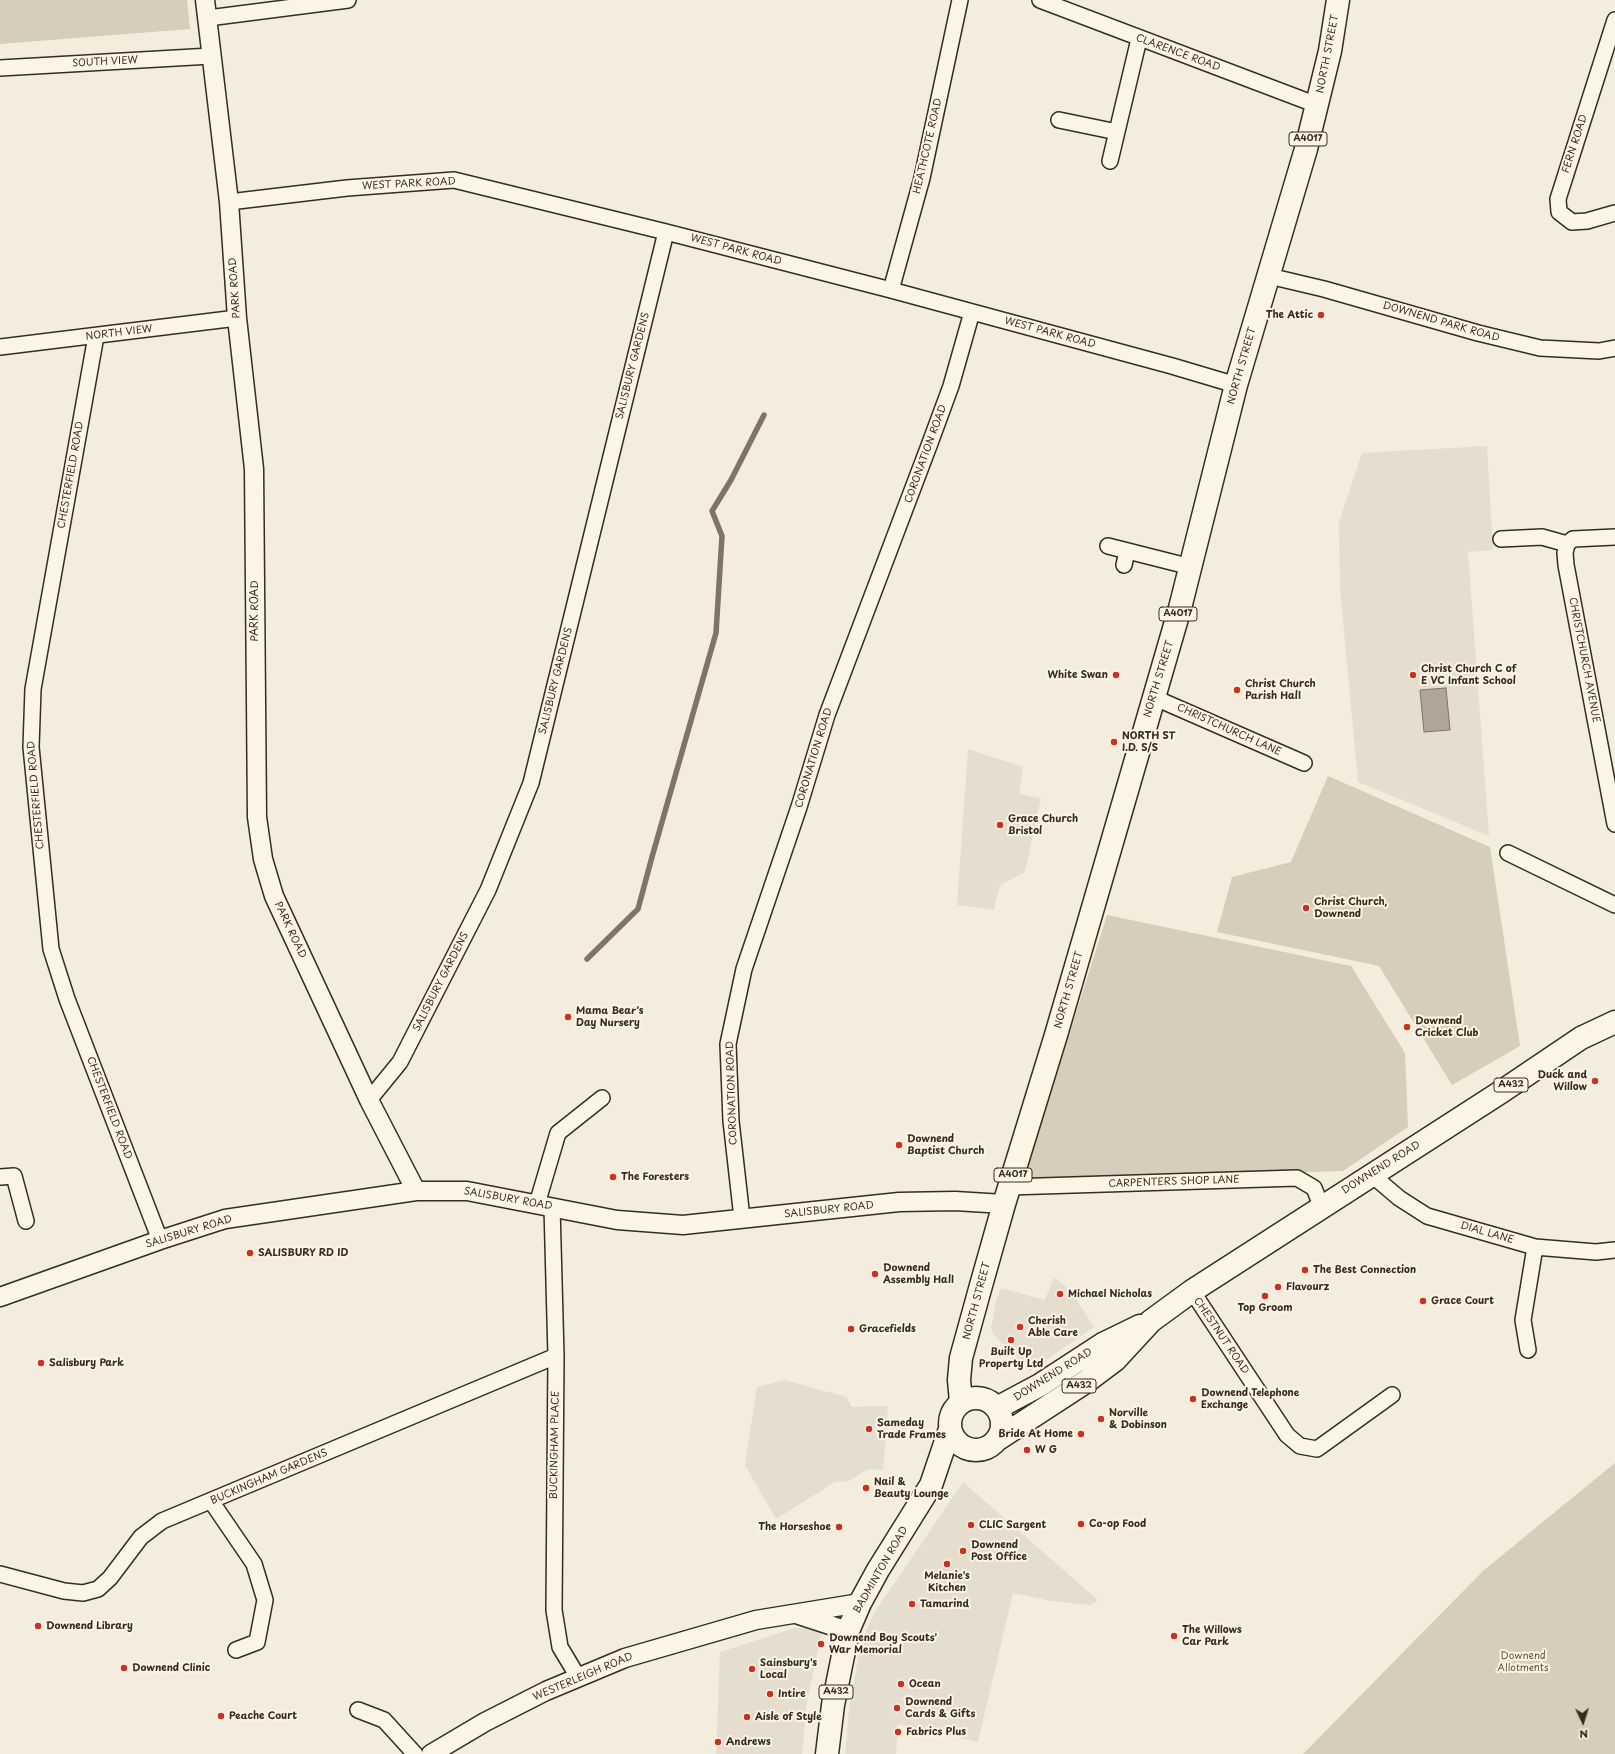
<!DOCTYPE html>
<html>
<head>
<meta charset="utf-8">
<style>
	body { margin:0 }
	#map { position:relative; width:1615px; height:1754px; overflow:hidden; background:#f4eddd; font-family:"Playpen Sans",sans-serif }
	canvas { display:block }
	.north { position:absolute; left:1563px; top:1702px; width:40px; height:40px; -webkit-text-stroke:3px #fcf5e5; paint-order:stroke; rotate:176deg; font-size:11px; font-weight:700; line-height:16px; text-align:center; color:#3b2a1e }
	.north::after { content:''; display:block; margin:auto; width:14px; height:18px; background:#3b2a1e; clip-path:polygon(50% 0,100% 100%,50% 72%,0 100%) }
</style>
</head>
<body>
<div id="map">
<canvas width="1615" height="1754"></canvas>
<div class="north">N</div>
</div>
<script>
const c = document.querySelector('canvas').getContext('2d');
c.lineJoin = 'round';
function fillPath(path, color) {
  c.fillStyle = color;
  c.fill(path, 'evenodd');
}
function shape(rows) {
  const path = new Path2D();
  for (const r of rows) {
    if (r.length === 3) {
      path.moveTo(r[0] + r[2], r[1]);
      path.arc(r[0], r[1], r[2], 0, 2 * Math.PI);
      continue;
    }
    path.moveTo(r[0], r[1]);
    for (let i = 2; i < r.length; i += 2) path.lineTo(r[i], r[i + 1]);
  }
  return path;
}
function stroke(path, color, width, dash) {
  c.strokeStyle = color;
  c.lineWidth = width;
  c.lineCap = dash ? 'butt' : 'round';
  c.setLineDash(dash || []);
  c.stroke(path);
}
function write(font, color, halo, rows, align = 'center') {
  c.font = font + ' "Playpen Sans",sans-serif';
  c.lineWidth = 4;
  c.setLineDash([]);
  c.textBaseline = 'middle';
  c.strokeStyle = halo;
  c.fillStyle = color;
  for (const [text, x, y, turn = 0] of rows) {
    c.save();
    c.translate(x, y);
    c.rotate((+turn || 0) * Math.PI / 180);
    c.textAlign = isNaN(turn) ? turn : align;
    if (halo) c.strokeText(text, 0, 0);
    c.fillText(text, 0, 0);
    c.restore();
  }
}
const built = shape([
	[1487,446,1493,550,1468,552,1489,836,1358,782,1340,588,1339,522,1362,453],
	[968,749,1023,767,1019,794,1041,798,1025,872,1002,884,999,888,994,910,957,905],
	[1054,1277,1071,1291,1094,1327,1030,1371,994,1335,991,1329,996,1301,1001,1288,1045,1300],
	[785,1380,846,1397,852,1407,888,1406,883,1470,868,1469,849,1481,835,1482,776,1519,745,1465,757,1387],
	[963,1482,1098,1600,1090,1605,1051,1601,1013,1593,978,1742,898,1724,896,1754,845,1754,849,1710,861,1642,874,1613],
	[795,1628,823,1628,807,1701,802,1754,716,1754,720,1652]
]);
const green = shape([
	[0,0,187,0,190,29,0,44],
	[1328,776,1490,847,1520,1046,1452,1085,1379,966,1217,932,1232,877,1291,862],
	[1107,915,1351,966,1405,1053,1408,1127,1343,1171,1038,1180,1026,1171],
	[1615,1463,1615,1754,1303,1754,1484,1570]
]);
const water = shape([
	[1446,688,1450,730,1424,732,1420,690,1446,688]
]);
const stream = shape([
	[587,959,638,909,652,857,716,633,722,536,712,511,731,480,764,415]
]);
const minor = shape([
	[1040,0,1317,105],
	[208,18,348,0],
	[1615,20,1558,199,1559,212,1572,222,1587,221,1615,213],
	[0,68,211,56],
	[1059,120,1117,132],
	[1110,161,1139,39],
	[229,202,347,188,454,180,666,232,891,290,1172,366,1236,385],
	[1269,276,1324,289,1478,333,1540,348,1599,351,1615,348],
	[891,290,922,178,960,0],
	[96,336,33,689,31,747,51,949,67,999,160,1240],
	[0,347,237,318],
	[1615,537,1573,539,1567,544,1565,553,1566,565,1615,824],
	[1501,539,1542,537,1567,544],
	[1108,546,1191,567],
	[1124,565,1127,551],
	[1153,697,1304,763],
	[1508,853,1615,905],
	[369,1100,400,1062,488,890,531,783,666,232],
	[1372,1175,1399,1198,1427,1216,1535,1247,1596,1252,1615,1250],
	[0,1177,14,1176,26,1221],
	[1009,1187,1297,1178,1314,1188,1322,1208],
	[537,1204,558,1133,602,1098],
	[552,1207,556,1356,554,1610,560,1647,578,1677],
	[742,1218,731,1121,728,1044,744,969,799,807,827,715,930,443,951,386,972,312],
	[1192,1291,1287,1435,1300,1446,1317,1449,1392,1395],
	[1528,1350,1523,1320,1535,1247],
	[211,1501,254,1564,265,1600,257,1642,236,1650],
	[0,1574,64,1591,83,1593,98,1589,110,1578,141,1537,162,1521,556,1356],
	[358,1710,384,1720,415,1754]
]);
const tertiary = shape([
	[205,0,229,202,237,318,254,469,257,817,263,859,274,896,369,1100,416,1191],
	[0,1297,160,1240,225,1219,416,1191,467,1191,617,1220,683,1225,899,1202,955,1201,1004,1204],
	[799,1615,848,1631],
	[431,1754,485,1722,546,1691,625,1658,756,1620,860,1603]
]);
const primary = shape([
	[976,1424,26],
	[961,1402,959,1380,961,1358,980,1289,1004,1204,1056,1035,1180,608,1236,385,1306,149,1330,51,1338,0],
	[997,1408,1040,1385,1103,1344,1140,1326],
	[998,1439,1087,1381,1115,1360,1151,1321,1192,1291,1501,1092,1581,1038,1615,1022],
	[827,1754,833,1705,848,1631,860,1603,878,1570,931,1485,950,1429]
]);
const markers = [
	[1321,315,4,"#c8321e"],
	[1116,675,4,"#c8321e"],
	[1413,675,4,"#c8321e"],
	[1237,690,4,"#c8321e"],
	[1114,742,4,"#c8321e"],
	[1000,825,4,"#c8321e"],
	[1306,908,4,"#c8321e"],
	[568,1017,4,"#c8321e"],
	[1407,1027,4,"#c8321e"],
	[1595,1081,4,"#c8321e"],
	[899,1145,4,"#c8321e"],
	[613,1177,4,"#c8321e"],
	[250,1253,4,"#c8321e"],
	[1305,1270,4,"#c8321e"],
	[875,1274,4,"#c8321e"],
	[1278,1287,4,"#c8321e"],
	[1060,1294,4,"#c8321e"],
	[1265,1296,4,"#c8321e"],
	[1423,1301,4,"#c8321e"],
	[1020,1327,4,"#c8321e"],
	[851,1329,4,"#c8321e"],
	[1011,1340,4,"#c8321e"],
	[41,1363,4,"#c8321e"],
	[1193,1399,4,"#c8321e"],
	[1101,1419,4,"#c8321e"],
	[869,1429,4,"#c8321e"],
	[1081,1434,4,"#c8321e"],
	[1027,1450,4,"#c8321e"],
	[866,1488,4,"#c8321e"],
	[1081,1524,4,"#c8321e"],
	[971,1525,4,"#c8321e"],
	[839,1527,4,"#c8321e"],
	[963,1551,4,"#c8321e"],
	[947,1564,4,"#c8321e"],
	[912,1604,4,"#c8321e"],
	[38,1626,4,"#c8321e"],
	[1174,1636,4,"#c8321e"],
	[821,1644,4,"#c8321e"],
	[124,1668,4,"#c8321e"],
	[752,1669,4,"#c8321e"],
	[901,1684,4,"#c8321e"],
	[770,1694,4,"#c8321e"],
	[897,1708,4,"#c8321e"],
	[221,1716,4,"#c8321e"],
	[747,1717,4,"#c8321e"],
	[898,1732,4,"#c8321e"],
	[718,1742,4,"#c8321e"]
];
const shields = [
	[1308,139,38],
	[1178,614,38],
	[1511,1085,34],
	[1013,1175,38],
	[1079,1386,34],
	[836,1692,34]
];
const shieldNames = [
	["A4017",1308,139],
	["A4017",1178,614],
	["A432",1511,1085],
	["A4017",1013,1175],
	["A432",1079,1386],
	["A432",836,1692]
];
const streetNames = [
	["CLARENCE ROAD",1178,53,20],
	["NORTH STREET",1328,54,-79],
	["SOUTH VIEW",105,62,-3],
	["FERN ROAD",1575,144,-72],
	["HEATHCOTE ROAD",928,146,-77],
	["WEST PARK ROAD",409,184,-3],
	["WEST PARK ROAD",736,250,15],
	["PARK ROAD",235,288,-94],
	["DOWNEND PARK ROAD",1441,322,16],
	["NORTH VIEW",119,333,-7],
	["WEST PARK ROAD",1050,333,15],
	["SALISBURY GARDENS",633,366,-76],
	["NORTH STREET",1242,366,-74],
	["CORONATION ROAD",926,454,-70],
	["CHESTERFIELD ROAD",71,475,-80],
	["PARK ROAD",255,611,-90],
	["CHRISTCHURCH AVENUE",1584,660,79],
	["NORTH STREET",1159,679,-73],
	["SALISBURY GARDENS",556,681,-76],
	["CHRISTCHURCH LANE",1229,730,24],
	["CORONATION ROAD",814,758,-73],
	["CHESTERFIELD ROAD",36,795,-95],
	["PARK ROAD",290,930,65],
	["SALISBURY GARDENS",441,982,-63],
	["NORTH STREET",1069,990,-74],
	["CORONATION ROAD",732,1093,-92],
	["CHESTERFIELD ROAD",109,1108,69],
	["DOWNEND ROAD",1381,1168,-32],
	["CARPENTERS SHOP LANE",1174,1182,-2],
	["SALISBURY ROAD",508,1199,10],
	["SALISBURY ROAD",829,1210,-6],
	["SALISBURY ROAD",189,1232,-17],
	["DIAL LANE",1487,1233,16],
	["NORTH STREET",977,1301,-75],
	["CHESTNUT ROAD",1221,1336,56],
	["DOWNEND ROAD",1053,1375,-32],
	["BUCKINGHAM PLACE",555,1445,-89],
	["BUCKINGHAM GARDENS",269,1477,-23],
	["BADMINTON ROAD",881,1570,-60],
	["WESTERLEIGH ROAD",583,1677,-23]
];
const poiNames = [
	["The Attic",1313,315,"right"],
	["Christ Church C of",1421,669],
	["E VC Infant School",1421,681],
	["White Swan",1108,675,"right"],
	["Christ Church",1245,684],
	["Parish Hall",1245,696],
	["NORTH ST",1122,736],
	["I.D. S/S",1122,748],
	["Grace Church",1008,819],
	["Bristol",1008,831],
	["Christ Church,",1314,902],
	["Downend",1314,914],
	["Mama Bear's",576,1011],
	["Day Nursery",576,1023],
	["Downend",1415,1021],
	["Cricket Club",1415,1033],
	["Duck and",1587,1075,"right"],
	["Willow",1587,1087,"right"],
	["Downend",907,1139],
	["Baptist Church",907,1151],
	["The Foresters",621,1177],
	["SALISBURY RD ID",258,1253],
	["Downend",883,1268],
	["Assembly Hall",883,1280],
	["The Best Connection",1313,1270],
	["Flavourz",1286,1287],
	["Michael Nicholas",1068,1294],
	["Grace Court",1431,1301],
	["Top Groom",1265,1308,"center"],
	["Cherish",1028,1321],
	["Able Care",1028,1333],
	["Gracefields",859,1329],
	["Built Up",1011,1352,"center"],
	["Property Ltd",1011,1364,"center"],
	["Salisbury Park",49,1363],
	["Downend Telephone",1201,1393],
	["Exchange",1201,1405],
	["Norville",1109,1413],
	["& Dobinson",1109,1425],
	["Sameday",877,1423],
	["Trade Frames",877,1435],
	["Bride At Home",1073,1434,"right"],
	["W G",1035,1450],
	["Nail &",874,1482],
	["Beauty Lounge",874,1494],
	["Co-op Food",1089,1524],
	["CLIC Sargent",979,1525],
	["The Horseshoe",831,1527,"right"],
	["Downend",971,1545],
	["Post Office",971,1557],
	["Melanie's",947,1576,"center"],
	["Kitchen",947,1588,"center"],
	["Tamarind",920,1604],
	["Downend Library",46,1626],
	["The Willows",1182,1630],
	["Car Park",1182,1642],
	["Downend Boy Scouts'",829,1638],
	["War Memorial",829,1650],
	["Sainsbury's",760,1663],
	["Local",760,1675],
	["Downend Clinic",132,1668],
	["Ocean",909,1684],
	["Intire",778,1694],
	["Downend",905,1702],
	["Cards & Gifts",905,1714],
	["Peache Court",229,1716],
	["Aisle of Style",755,1717],
	["Fabrics Plus",906,1732],
	["Andrews",726,1742]
];
const parkNames = [
	["Downend",1523,1656],
	["Allotments",1523,1668]
];
fillPath(built, '#e5ddce');
fillPath(green, '#d6cdbd');
fillPath(water, '#b0a596');
stroke(water, '#817466', 1);
stroke(stream, '#817466', 5.5);
stroke(minor, '#3b2a1e', 18);
stroke(tertiary, '#3b2a1e', 21);
stroke(primary, '#3b2a1e', 25);
stroke(minor, '#fcf5e5', 15);
stroke(tertiary, '#fcf5e5', 18);
stroke(primary, '#fcf5e5', 22);
for (const [x, y, r, color] of markers) {
  const dot = new Path2D();
  dot.arc(x, y, r, 0, 2 * Math.PI);
  c.fillStyle = color;
  c.fill(dot);
  stroke(dot, '#fcf5e5', 1.5);
}
for (const [x, y, w] of shields) {
  const box = new Path2D();
  box.roundRect(x - w / 2, y - 7, w, 14, 3);
  c.fillStyle = '#fcf5e5';
  c.fill(box);
  stroke(box, '#3b2a1e', 1);
}
write('bold 9px', '#3b2a1e', null, shieldNames);
write('10px', '#3b2a1e', '#fcf5e5', streetNames);
write('bold 10px', '#3b2a1e', '#fcf5e5', poiNames, 'left');
write('10px', '#625346', '#fcf5e5', parkNames);
</script>
</body>
</html>
